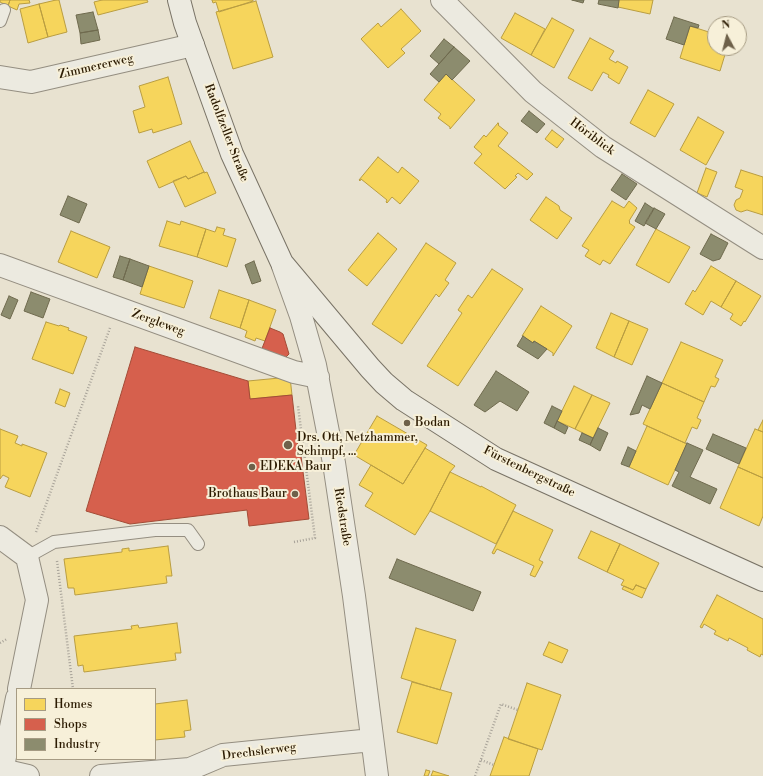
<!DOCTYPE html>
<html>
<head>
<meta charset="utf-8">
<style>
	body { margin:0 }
	#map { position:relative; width:763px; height:776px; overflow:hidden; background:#e8e2d0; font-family:"Libre Bodoni",serif }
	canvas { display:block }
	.legend { position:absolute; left:16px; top:688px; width:140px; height:72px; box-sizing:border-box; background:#f7f0d9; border:1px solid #a69b83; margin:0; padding:5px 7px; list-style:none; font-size:12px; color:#2c1b02 }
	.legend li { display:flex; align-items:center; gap:8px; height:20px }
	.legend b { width:20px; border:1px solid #a69b83 }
	.north { position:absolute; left:707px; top:16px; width:40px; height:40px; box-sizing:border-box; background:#f7f0d9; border:1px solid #a69b83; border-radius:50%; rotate:353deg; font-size:11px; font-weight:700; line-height:16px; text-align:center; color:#2c1b02 }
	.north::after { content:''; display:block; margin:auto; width:14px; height:18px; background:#6e614a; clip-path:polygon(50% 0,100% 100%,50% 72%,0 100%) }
</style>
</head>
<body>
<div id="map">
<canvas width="763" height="776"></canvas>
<ul class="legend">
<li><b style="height:11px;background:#f6d55c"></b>Homes</li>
<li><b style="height:11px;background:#d6604d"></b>Shops</li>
<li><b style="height:11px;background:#8c8c6e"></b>Industry</li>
</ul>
<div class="north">N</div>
</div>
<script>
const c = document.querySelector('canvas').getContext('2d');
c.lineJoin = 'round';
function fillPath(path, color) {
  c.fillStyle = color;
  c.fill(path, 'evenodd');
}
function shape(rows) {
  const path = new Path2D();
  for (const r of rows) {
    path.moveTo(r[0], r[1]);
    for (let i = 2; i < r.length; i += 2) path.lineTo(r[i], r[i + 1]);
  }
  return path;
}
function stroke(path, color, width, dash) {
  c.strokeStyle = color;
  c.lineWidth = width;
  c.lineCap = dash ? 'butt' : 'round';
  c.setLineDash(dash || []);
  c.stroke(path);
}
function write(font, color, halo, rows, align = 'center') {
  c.font = font + ' "Libre Bodoni",serif';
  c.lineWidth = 4;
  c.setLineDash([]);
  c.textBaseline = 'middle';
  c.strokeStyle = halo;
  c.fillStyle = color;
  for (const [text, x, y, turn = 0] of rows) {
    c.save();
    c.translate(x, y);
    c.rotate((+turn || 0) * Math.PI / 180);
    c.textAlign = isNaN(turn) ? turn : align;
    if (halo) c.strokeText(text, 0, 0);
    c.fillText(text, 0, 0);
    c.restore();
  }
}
const homes = shape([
	[0,0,10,0,8,6,0,2,0,0],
	[10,0,29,0,30,3,19,4,17,10,8,6,10,0],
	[56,0,59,0,67,32,48,37,39,4,56,0],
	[102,0,147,0,148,2,98,15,94,2,102,0],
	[212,0,253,0,253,1,219,12,216,2,213,3,212,0],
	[619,0,653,0,650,14,618,7,619,0],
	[256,1,273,57,233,69,216,12,256,1],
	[39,4,48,37,28,43,20,9,39,4],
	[401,9,421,31,401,49,405,53,388,68,361,39,378,23,381,27,401,9],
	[515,13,545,29,531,55,501,38,515,13],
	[552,18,574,30,554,68,531,55,552,18],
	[690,26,715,34,715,48,727,48,720,71,680,58,690,26],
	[590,38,614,51,609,59,616,63,617,61,628,67,619,84,608,77,609,75,603,72,592,91,568,78,590,38],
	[446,74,475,100,450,129,450,127,438,118,441,114,424,100,446,74],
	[168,77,182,124,153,133,152,129,139,133,133,111,145,107,139,86,168,77],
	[648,90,674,104,655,137,630,123,648,90],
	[698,117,724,132,706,165,680,150,698,117],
	[498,123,499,124,498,125,508,133,498,146,533,174,527,180,518,173,515,176,517,177,505,189,474,163,482,154,474,147,484,135,486,137,498,123],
	[552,130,564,139,557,148,545,139,552,130],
	[190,141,204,172,188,179,186,176,159,188,147,161,190,141],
	[378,157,398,173,402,167,419,181,400,204,392,197,387,203,386,202,387,200,361,179,360,181,359,180,378,157],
	[706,168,717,172,707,197,697,193,706,168],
	[741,170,763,177,763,215,747,210,741,212,736,210,734,205,736,200,740,198,743,190,735,187,741,170],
	[204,172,204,173,207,172,216,193,185,207,173,181,186,176,188,179,204,172],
	[546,197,559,206,560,210,572,218,557,239,530,220,546,197],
	[612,201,624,208,629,201,637,208,629,221,630,222,629,223,635,227,610,264,603,260,600,265,585,256,589,250,582,246,612,201],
	[167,221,180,225,181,221,206,229,197,257,159,246,167,221],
	[217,227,225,229,223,235,236,239,227,267,197,257,206,229,215,232,217,227],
	[656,229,690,247,669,283,636,265,656,229],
	[71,231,110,247,97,278,58,262,71,231],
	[378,233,397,249,367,286,348,270,378,233],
	[426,243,456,263,445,280,449,283,439,297,436,294,402,344,372,324,426,243],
	[149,266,193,281,184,308,140,294,149,266],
	[711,266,736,281,721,307,711,301,703,315,685,304,693,290,695,292,711,266],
	[492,269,523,289,458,386,427,366,462,313,458,310,468,295,472,298,492,269],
	[736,281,761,296,745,322,744,321,741,326,730,319,733,314,721,307,736,281],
	[219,290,249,300,240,328,210,318,219,290],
	[249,300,276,310,265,341,256,338,255,341,245,337,247,331,240,328,249,300],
	[541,306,572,326,553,356,553,353,547,349,534,341,533,343,522,336,541,306],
	[611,313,629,321,614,357,596,348,611,313],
	[629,321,648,329,632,365,614,357,629,321],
	[46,322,59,326,60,325,69,328,68,330,87,337,73,374,32,359,46,322],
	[681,342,723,360,715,377,719,379,715,387,711,386,704,402,662,383,681,342],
	[290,377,292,395,250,399,248,381,290,377],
	[662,383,704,402,697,418,701,420,697,429,692,427,685,443,643,424,662,383],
	[574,386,592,395,575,429,557,421,574,386],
	[60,389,70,393,65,407,55,403,60,389],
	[592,395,610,403,593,438,575,429,592,395],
	[377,416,427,445,403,484,354,455,377,416],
	[763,420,763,432,758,430,763,420],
	[647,426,687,444,668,485,629,467,647,426],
	[0,429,18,436,15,443,22,446,22,444,47,453,30,497,5,487,9,478,3,475,0,479,0,429],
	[755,429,763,432,763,478,738,467,755,429],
	[425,448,455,466,450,472,430,511,415,535,365,506,373,493,359,485,371,465,403,484,425,448],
	[738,467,763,478,763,516,759,526,720,508,738,467],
	[450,472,481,487,481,486,516,505,496,544,430,511,450,472],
	[513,511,553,530,539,560,543,562,535,577,530,575,534,566,497,549,494,554,492,553,513,511],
	[591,531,620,544,607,572,578,558,591,531],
	[620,544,659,563,646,589,636,585,633,590,621,585,624,580,607,572,620,544],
	[168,546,172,576,166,576,167,583,75,595,74,588,68,588,64,559,122,552,122,549,129,548,129,551,168,546],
	[636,585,646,589,642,598,622,589,624,586,633,590,636,585],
	[717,595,763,619,763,655,761,654,760,657,747,650,748,648,729,638,728,641,714,634,716,631,704,624,702,628,700,627,717,595],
	[177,623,181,653,175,653,176,660,84,672,83,665,78,666,74,636,132,629,131,626,138,625,139,628,177,623],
	[416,628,456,640,440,690,401,678,416,628],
	[549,642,568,650,562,663,543,655,549,642],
	[412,682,452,693,437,744,397,732,412,682],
	[527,683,561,695,542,750,508,739,527,683],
	[187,700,191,730,184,731,185,737,155,740,155,704,187,700],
	[504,737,538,749,529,776,490,776,504,737],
	[426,770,430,771,428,776,424,776,426,770],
	[433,771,449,776,431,776,433,771]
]);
const shops = shape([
	[270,328,280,332,283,334,289,354,285,358,261,351,270,328],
	[135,347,248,381,250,399,292,395,298,448,300,448,309,519,249,526,247,510,130,524,86,511,135,347]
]);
const industry = shape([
	[572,0,584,0,583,3,572,0],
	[599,0,619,0,618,8,598,4,599,0],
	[93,12,98,30,80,33,76,15,93,12],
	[674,17,699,25,698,28,690,26,684,45,666,39,674,17],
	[98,30,100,40,81,44,80,33,98,30],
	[444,39,454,47,439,64,430,56,444,39],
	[454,47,470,61,452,80,446,74,439,82,430,74,454,47],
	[529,111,545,124,537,133,521,121,529,111],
	[622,174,637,184,626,200,611,190,622,174],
	[68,196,87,204,79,223,60,215,68,196],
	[645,203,654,209,644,226,635,221,645,203],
	[654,208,665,214,656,229,645,223,654,208],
	[711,234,728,243,720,259,713,261,700,254,711,234],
	[120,256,130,259,123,280,113,277,120,256],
	[130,259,149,266,142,287,123,280,130,259],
	[254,261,261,281,252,284,245,265,254,261],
	[31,292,50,299,43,318,24,311,31,292],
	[9,296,18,300,10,319,1,315,9,296],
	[523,336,533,343,534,341,547,349,538,359,517,346,523,336],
	[496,371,529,392,517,411,500,401,485,412,474,405,496,371],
	[647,376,662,383,650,409,642,405,639,413,630,415,647,376],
	[552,406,562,411,554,428,544,423,552,406],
	[557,421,568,427,565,434,554,428,557,421],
	[598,428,608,433,600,451,590,445,598,428],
	[582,433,593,438,590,445,579,440,582,433],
	[713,434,746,448,739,464,706,449,713,434],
	[687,443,703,450,690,477,717,489,710,504,672,486,679,472,675,470,687,443],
	[628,447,636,451,629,467,621,464,628,447],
	[397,559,481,592,473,611,389,578,397,559]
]);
const path = shape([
	[36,532,110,328],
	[294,542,315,538,298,406],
	[57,561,73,689],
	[0,643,7,639],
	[481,760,494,765],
	[475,776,501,704,518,710]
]);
const service = shape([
	[0,21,4,10],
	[27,557,54,542,155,530,188,530,198,544]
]);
const minor = shape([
	[442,0,533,92,603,147,763,248],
	[0,77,31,82,193,45],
	[0,265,294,372,318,377],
	[283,266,301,316,315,365,334,463,354,596,377,776],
	[0,537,27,557,37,600,19,689],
	[2,770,28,776],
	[1,776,17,698],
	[101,776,190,769,223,755,372,740]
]);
const secondary = shape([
	[179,0,185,23,232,154,282,263,370,368,384,383,404,400,496,459,763,580]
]);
const markers = [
	[407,423,4,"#6e614a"],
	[288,445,5,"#6e614a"],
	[252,467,4,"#6e614a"],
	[295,494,4,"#6e614a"]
];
const streetNames = [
	["Zimmererweg",96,67,-13],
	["Radolfzeller Straße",226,133,69],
	["Höriblick",592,137,37],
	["Zergleweg",158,323,20],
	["Fürstenbergstraße",529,472,26],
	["Riedstraße",342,517,81],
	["Drechslerweg",259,752,-7]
];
const poiNames = [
	["Bodan",415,423],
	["Drs. Ott, Netzhammer,",297,438],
	["Schimpf, ...",297,452],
	["EDEKA Baur",260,467],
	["Brothaus Baur",287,494,"right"]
];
fillPath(homes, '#f6d55c');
stroke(homes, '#b99d41', 1);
fillPath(shops, '#d6604d');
stroke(shops, '#a34b36', 1);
fillPath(industry, '#8c8c6e');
stroke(industry, '#6f6a4e', 1);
stroke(service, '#948e81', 14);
stroke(minor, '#948e81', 24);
stroke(secondary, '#797366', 24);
stroke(path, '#a7a298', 2.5, [1, 2]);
stroke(service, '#eceae0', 12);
stroke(minor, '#eceae0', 22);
stroke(secondary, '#eceae0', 22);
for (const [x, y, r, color] of markers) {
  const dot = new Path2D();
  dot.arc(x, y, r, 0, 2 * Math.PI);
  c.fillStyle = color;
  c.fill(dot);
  stroke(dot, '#f7f0d9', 1.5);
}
write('12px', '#2c1b02', '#f7f0d9', streetNames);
write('12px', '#2c1b02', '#f7f0d9', poiNames, 'left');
</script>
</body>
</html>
